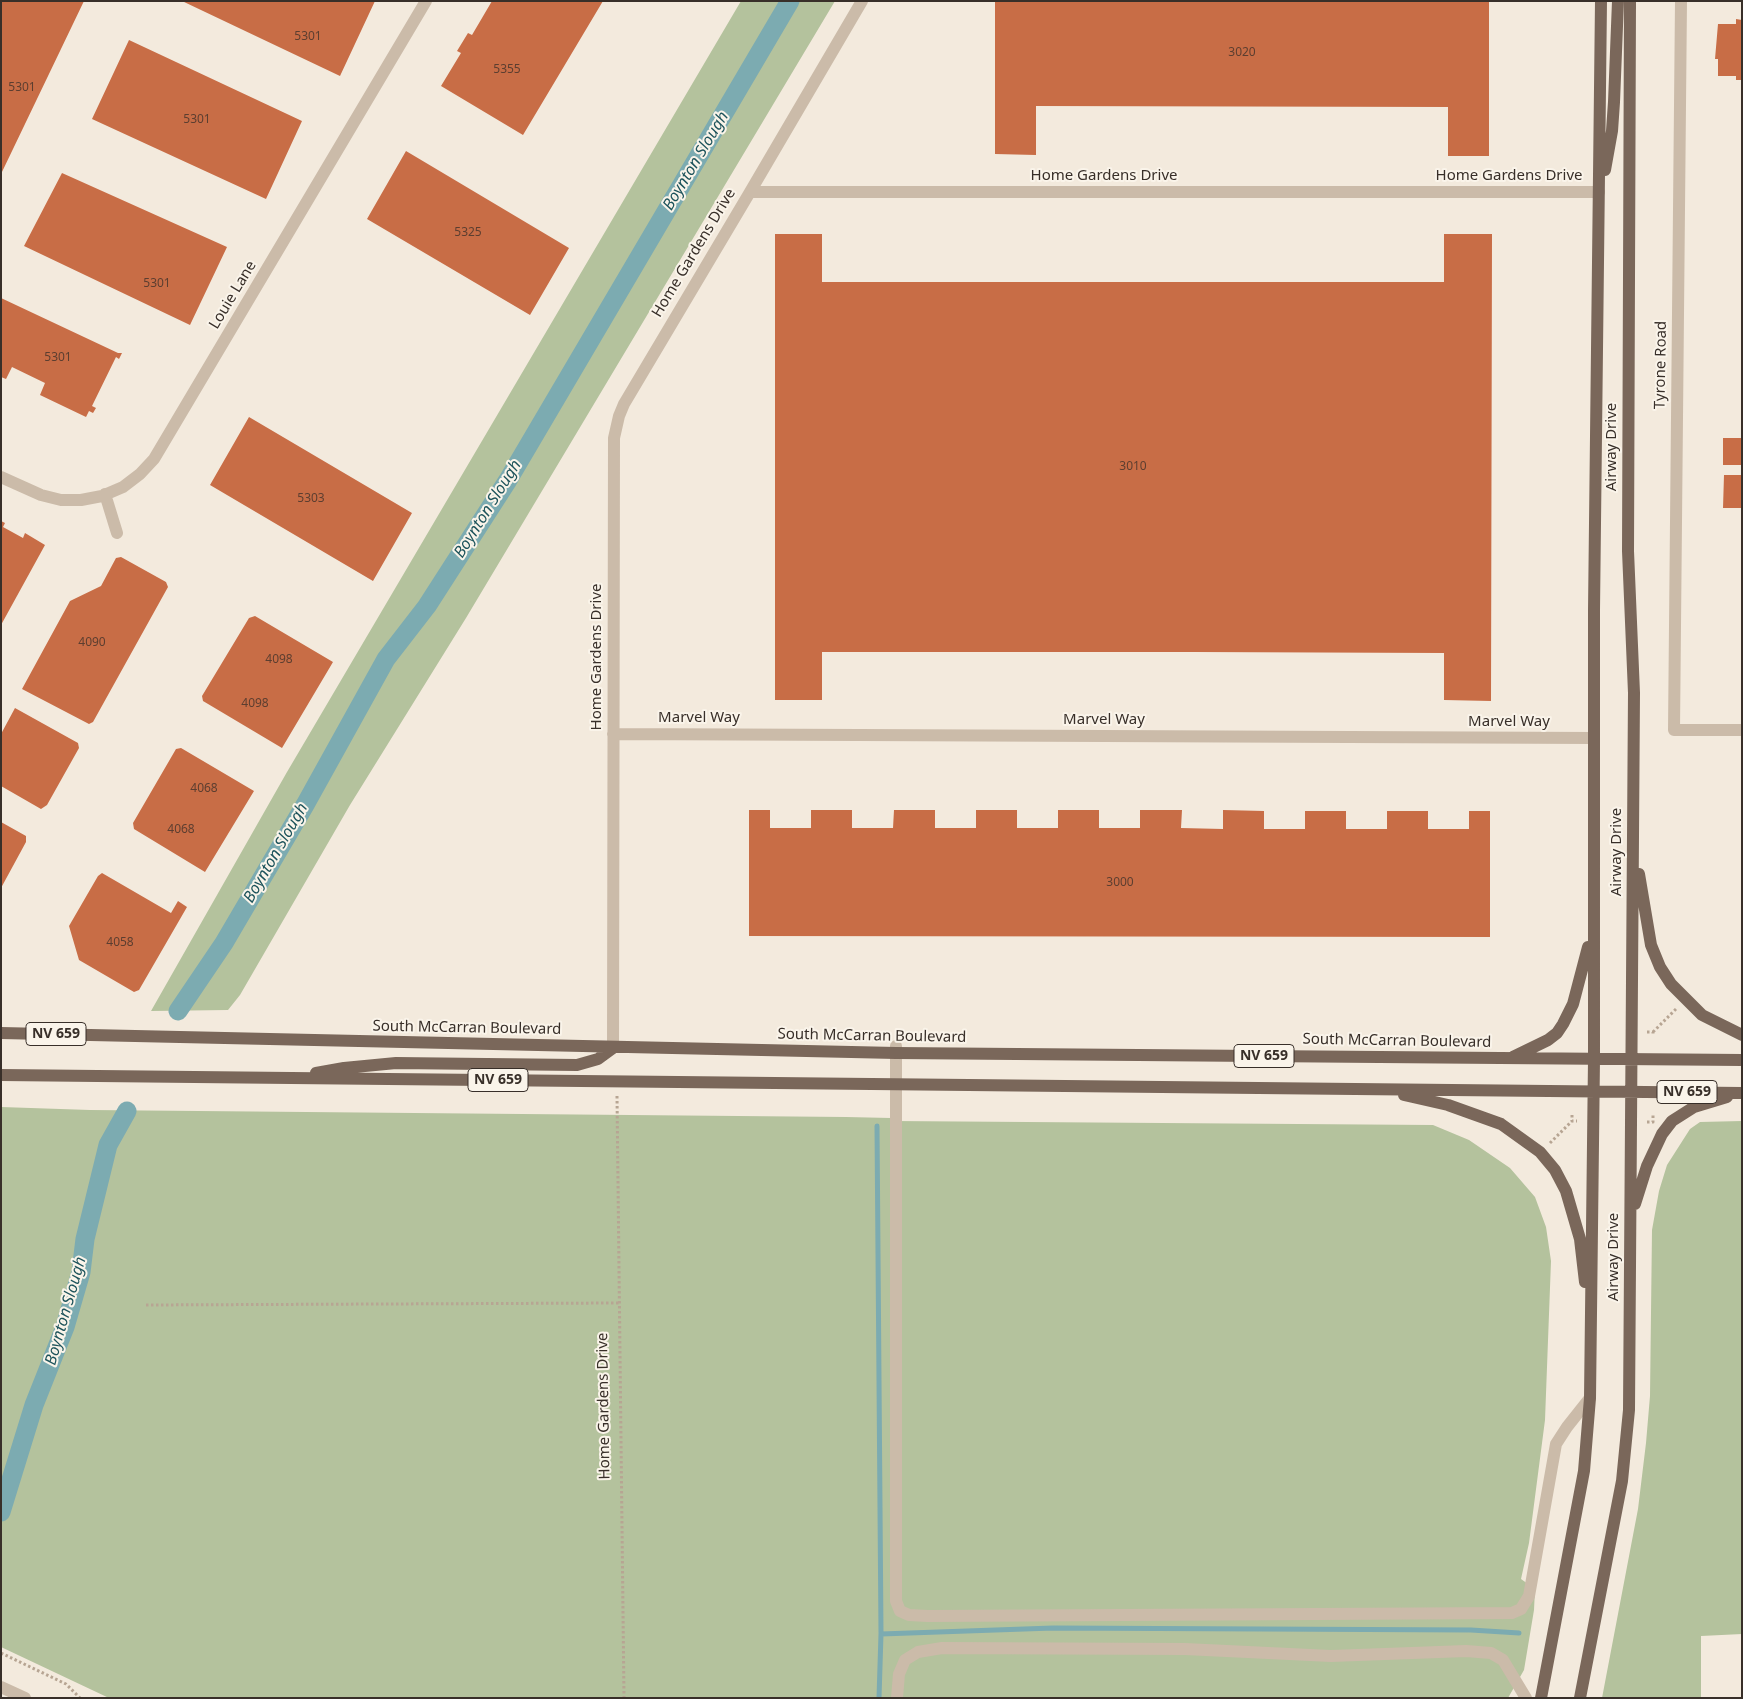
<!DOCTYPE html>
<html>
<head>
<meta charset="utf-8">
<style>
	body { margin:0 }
	#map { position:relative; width:1743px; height:1699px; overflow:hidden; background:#f3eadd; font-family:"Noto Sans",sans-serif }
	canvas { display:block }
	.frame { position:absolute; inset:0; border:2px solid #382f29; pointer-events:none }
</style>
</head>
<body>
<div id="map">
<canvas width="1743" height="1699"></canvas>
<div class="frame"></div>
</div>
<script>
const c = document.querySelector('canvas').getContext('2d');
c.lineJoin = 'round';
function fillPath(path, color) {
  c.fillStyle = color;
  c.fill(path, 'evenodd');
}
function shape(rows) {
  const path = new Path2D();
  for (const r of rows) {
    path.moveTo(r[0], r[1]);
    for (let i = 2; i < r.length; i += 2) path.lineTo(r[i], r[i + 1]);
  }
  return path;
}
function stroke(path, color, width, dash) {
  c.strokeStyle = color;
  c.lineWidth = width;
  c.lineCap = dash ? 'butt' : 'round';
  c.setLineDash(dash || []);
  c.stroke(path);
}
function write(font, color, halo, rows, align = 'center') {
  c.font = font + ' "Noto Sans",sans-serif';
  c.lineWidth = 4;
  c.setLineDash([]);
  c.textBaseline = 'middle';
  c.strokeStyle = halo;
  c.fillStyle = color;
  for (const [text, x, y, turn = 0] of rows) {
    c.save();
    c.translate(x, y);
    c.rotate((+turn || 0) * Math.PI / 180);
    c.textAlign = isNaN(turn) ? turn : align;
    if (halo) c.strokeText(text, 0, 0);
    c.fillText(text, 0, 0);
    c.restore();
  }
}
const green = shape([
	[741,1,835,1,466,618,350,805,240,995,228,1010,151,1011,287,772],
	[1,1107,90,1110,846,1117,891,1118,891,1121,1433,1125,1469,1140,1510,1168,1535,1197,1546,1227,1551,1261,1545,1420,1529,1543,1521,1579,1535,1589,1534,1610,1524,1670,1508,1698,109,1698,1,1647],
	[1742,1121,1742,1634,1701,1636,1701,1698,1602,1698,1638,1509,1646,1443,1650,1396,1652,1230,1659,1191,1667,1165,1690,1129,1700,1122]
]);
const stream = shape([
	[877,1126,881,1634,879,1698],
	[881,1634,1053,1628,1471,1630,1519,1633]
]);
const canal = shape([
	[178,1011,224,943,305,805,386,659,427,606,508,480,790,1],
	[1,1512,34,1405,65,1327,81,1272,85,1239,108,1145,127,1111]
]);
const building = shape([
	[1,1,84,1,1,174],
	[182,1,375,1,340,76],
	[492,1,603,1,523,135,441,86,461,53,457,51,468,33,472,35],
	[995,1,1489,1,1489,156,1448,156,1448,107,1036,106,1036,155,995,154],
	[1736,19,1742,20,1742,80,1736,80,1736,76,1718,76,1718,59,1715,59,1718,24,1736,24],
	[129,40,302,121,266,199,92,119],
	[406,151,569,248,530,315,367,219],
	[62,173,227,247,190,325,24,246],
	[775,234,822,234,822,282,1444,282,1444,234,1492,234,1491,701,1444,700,1444,653,1195,652,822,652,822,700,775,700],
	[1,298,118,353,122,353,119,359,116,357,92,406,96,408,93,413,89,411,86,417,40,395,45,383,12,367,6,379,1,377],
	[249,417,412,513,373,581,210,485],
	[1723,438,1742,438,1742,465,1723,465],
	[1724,475,1742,475,1742,508,1723,508],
	[1,521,5,523,3,527,23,538,25,533,45,545,1,625],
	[121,557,166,582,168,587,93,722,89,724,22,689,70,601,101,586,116,558],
	[255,616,333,662,282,748,203,701,202,696,249,618],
	[15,708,78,743,79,748,47,805,41,809,1,786,1,734],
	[181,748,254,791,205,872,134,829,133,823,176,749],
	[749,810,770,810,770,828,811,828,811,810,852,810,852,828,893,828,894,810,935,810,935,828,976,828,976,810,1017,810,1017,828,1058,828,1058,810,1099,810,1099,828,1140,828,1140,810,1182,810,1181,828,1223,829,1223,810,1264,811,1264,829,1305,829,1305,811,1346,811,1346,829,1387,829,1387,811,1428,811,1428,829,1469,829,1469,811,1490,811,1490,937,749,936],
	[1,822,26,836,26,842,1,888],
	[102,873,171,913,178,901,187,907,139,990,134,992,79,960,69,926,98,876]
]);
const path = shape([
	[1647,1032,1653,1032,1653,1036],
	[1653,1032,1676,1009],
	[617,1096,624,1698],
	[1572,1115,1572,1121,1577,1121],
	[1647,1122,1653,1122,1653,1115],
	[1550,1143,1572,1121],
	[146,1305,619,1303],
	[1,1653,66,1684,80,1698]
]);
const minor = shape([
	[1681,1,1674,730,1742,730],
	[750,192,862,1],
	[1,477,41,495,61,500,81,500,102,496,123,487,140,474,154,459,426,1],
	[105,494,117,533],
	[613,734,1594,738],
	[896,1046,896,1601,900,1611,909,1615,928,1616,1512,1613,1521,1609,1529,1596,1556,1444,1567,1427,1590,1398],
	[613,1048,614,438,619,416,624,404,750,192,1599,192],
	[1,1687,25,1698],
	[897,1698,899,1674,905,1660,918,1652,942,1648,1185,1649,1331,1656,1466,1651,1491,1653,1503,1660,1526,1698]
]);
const major = shape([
	[1605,170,1612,131,1614,102,1618,1],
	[1639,874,1651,945,1660,967,1671,984,1702,1015,1742,1035],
	[1,1033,896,1053,1742,1060],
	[1513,1057,1548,1040,1557,1033,1563,1024,1573,1004,1588,947],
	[316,1073,344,1068,396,1063,577,1065,598,1059,613,1048],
	[1,1075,1742,1093],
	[1404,1095,1448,1105,1501,1124,1540,1152,1555,1170,1566,1191,1580,1239,1585,1282],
	[1635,1204,1647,1166,1662,1134,1672,1121,1694,1107,1727,1097],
	[1541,1698,1584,1471,1590,1398,1594,1059,1594,610,1601,1],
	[1580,1698,1622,1481,1629,1410,1634,693,1628,551,1630,1]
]);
const numberNames = [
	["5301",308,37],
	["3020",1242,53],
	["5355",507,70],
	["5301",22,88],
	["5301",197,120],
	["5325",468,233],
	["5301",157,284],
	["5301",58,358],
	["3010",1133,467],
	["5303",311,499],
	["4090",92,643],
	["4098",279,660],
	["4098",255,704],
	["4068",204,789],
	["4068",181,830],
	["3000",1120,883],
	["4058",120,943]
];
const shields = [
	[56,1034,60],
	[1264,1056,60],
	[498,1080,60],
	[1687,1092,60]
];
const shieldNames = [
	["NV 659",56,1034],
	["NV 659",1264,1056],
	["NV 659",498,1080],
	["NV 659",1687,1092]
];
const streetNames = [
	["Home Gardens Drive",1104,176],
	["Home Gardens Drive",1509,176],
	["Home Gardens Drive",694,253,-59],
	["Louie Lane",233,295,-59],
	["Tyrone Road",1661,365,-89],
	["Airway Drive",1612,447,-90],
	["Home Gardens Drive",597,657,-90],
	["Marvel Way",699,718],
	["Marvel Way",1104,720],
	["Marvel Way",1509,722],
	["Airway Drive",1617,852,-90],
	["South McCarran Boulevard",467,1028,1],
	["South McCarran Boulevard",872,1036,1],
	["South McCarran Boulevard",1397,1041,1],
	["Airway Drive",1614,1257,-90],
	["Home Gardens Drive",604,1406,-91]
];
const waterNames = [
	["Boynton Slough",696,161,-59],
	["Boynton Slough",488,509,-58],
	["Boynton Slough",276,853,-60],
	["Boynton Slough",66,1311,-74]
];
fillPath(green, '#b4c29d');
stroke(stream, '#7cabb1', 5);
stroke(canal, '#7cabb1', 19);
fillPath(building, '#c86d46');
stroke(path, '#b7a593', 3, [2.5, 2.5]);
stroke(minor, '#cbbba9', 12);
stroke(major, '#7a675a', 12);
write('12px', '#5c3e30', null, numberNames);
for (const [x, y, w] of shields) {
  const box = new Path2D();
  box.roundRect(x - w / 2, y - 11.5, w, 23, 4);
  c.fillStyle = '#faf4ea';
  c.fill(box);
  stroke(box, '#382f29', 1);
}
write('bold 14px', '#382f29', null, shieldNames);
write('15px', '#382f29', '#faf4ea', streetNames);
write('italic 16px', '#1d535b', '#faf4ea', waterNames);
</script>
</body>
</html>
